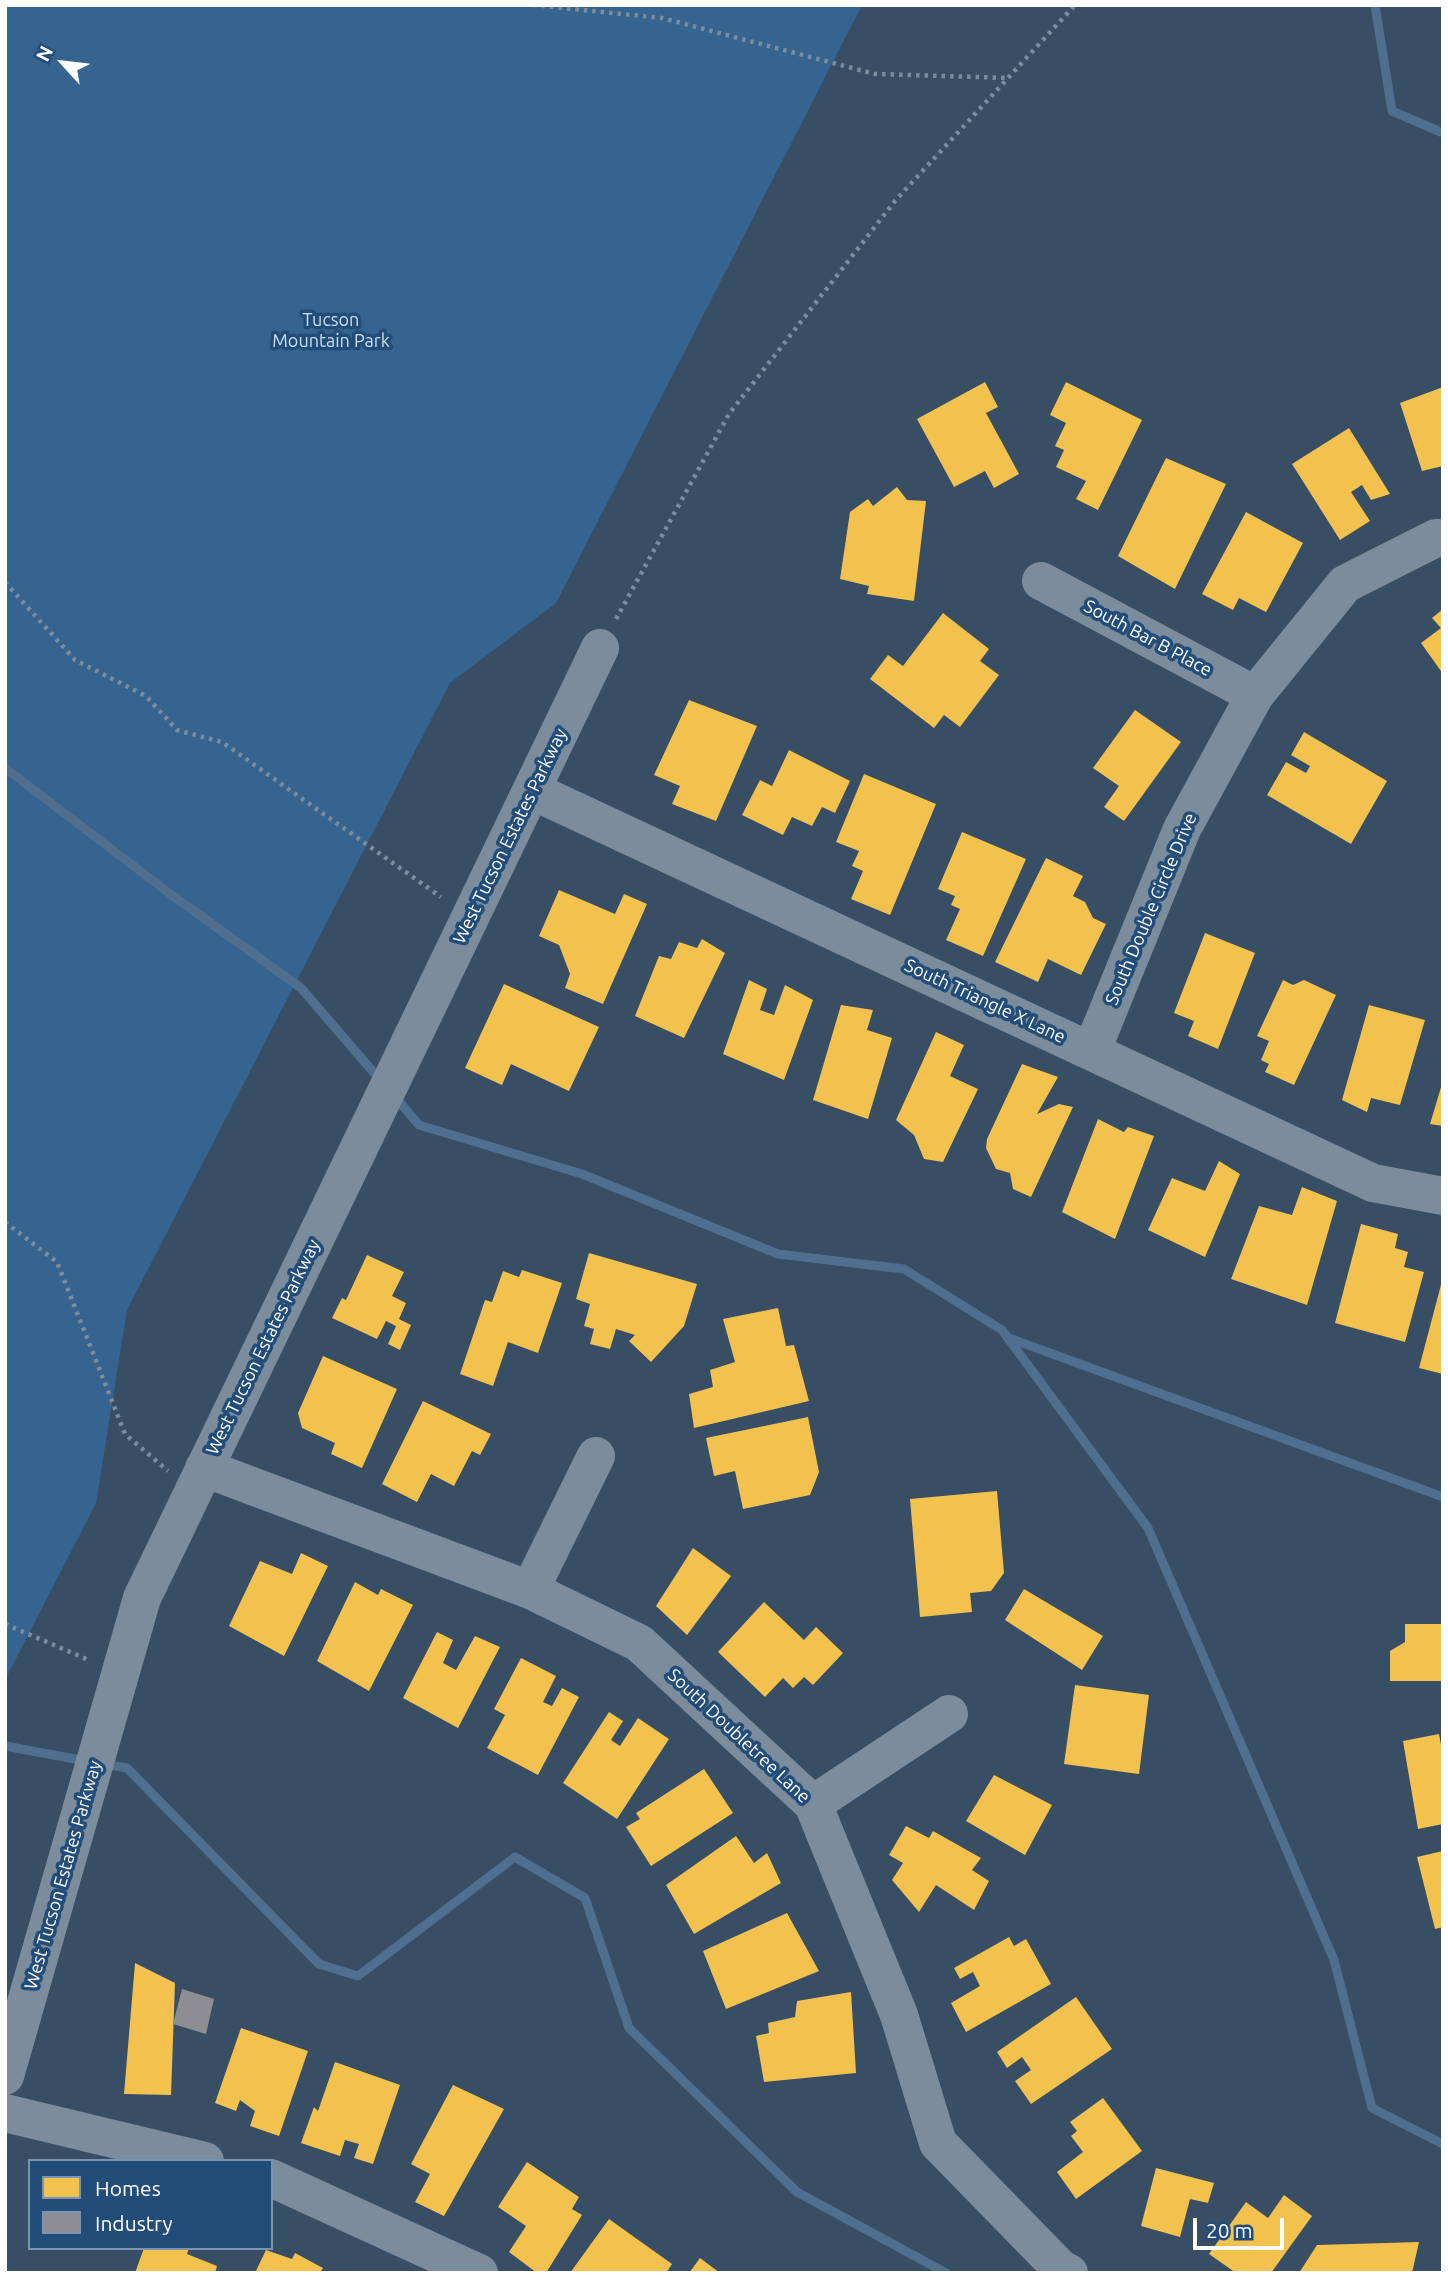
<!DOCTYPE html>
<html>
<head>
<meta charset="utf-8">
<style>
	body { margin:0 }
	#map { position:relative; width:1448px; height:2278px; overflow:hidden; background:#374e65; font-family:Ubuntu,sans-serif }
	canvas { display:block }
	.frame { position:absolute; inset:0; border:7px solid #fff; pointer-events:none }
	.legend { position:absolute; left:28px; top:2159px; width:245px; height:91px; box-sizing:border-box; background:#234d79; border:2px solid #7b94af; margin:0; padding:9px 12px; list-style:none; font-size:21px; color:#fff }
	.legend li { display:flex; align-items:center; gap:14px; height:35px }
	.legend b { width:35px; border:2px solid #7b94af }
	.north { position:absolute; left:28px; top:28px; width:70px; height:70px; -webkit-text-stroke:5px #234d79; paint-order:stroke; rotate:297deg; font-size:19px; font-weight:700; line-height:28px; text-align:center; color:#fff }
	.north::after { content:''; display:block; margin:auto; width:24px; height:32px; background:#fff; clip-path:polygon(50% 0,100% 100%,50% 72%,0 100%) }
	.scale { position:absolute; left:1193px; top:2218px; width:91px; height:32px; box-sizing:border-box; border:4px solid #fff; border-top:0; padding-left:9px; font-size:21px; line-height:24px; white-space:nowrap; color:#fff; -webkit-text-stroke:5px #234d79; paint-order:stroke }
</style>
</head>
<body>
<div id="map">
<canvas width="1448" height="2278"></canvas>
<div class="frame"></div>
<ul class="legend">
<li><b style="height:19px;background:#f2c14e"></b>Homes</li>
<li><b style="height:19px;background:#8d8d92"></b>Industry</li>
</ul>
<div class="north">N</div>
<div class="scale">20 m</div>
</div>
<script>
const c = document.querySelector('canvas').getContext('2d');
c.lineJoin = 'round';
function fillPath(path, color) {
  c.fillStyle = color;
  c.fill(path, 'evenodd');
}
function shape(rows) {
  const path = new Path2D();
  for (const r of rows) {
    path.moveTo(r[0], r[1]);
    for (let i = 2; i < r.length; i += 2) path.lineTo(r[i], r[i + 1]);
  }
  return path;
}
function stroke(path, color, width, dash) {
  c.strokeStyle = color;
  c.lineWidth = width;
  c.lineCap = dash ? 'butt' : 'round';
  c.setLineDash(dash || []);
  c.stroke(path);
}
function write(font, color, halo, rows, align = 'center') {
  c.font = font + ' Ubuntu,sans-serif';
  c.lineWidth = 7;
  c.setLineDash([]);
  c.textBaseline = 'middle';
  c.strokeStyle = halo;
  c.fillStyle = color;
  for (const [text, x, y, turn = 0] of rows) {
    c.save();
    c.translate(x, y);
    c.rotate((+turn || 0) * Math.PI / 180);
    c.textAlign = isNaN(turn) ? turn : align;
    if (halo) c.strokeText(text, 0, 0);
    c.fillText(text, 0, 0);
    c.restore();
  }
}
const green = shape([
	[5,5,862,5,556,603,450,683,127,1310,96,1503,5,1680]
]);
const homes = shape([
	[985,382,998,407,986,413,1019,474,994,488,985,471,954,487,917,419],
	[1066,382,1142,420,1098,510,1076,499,1086,481,1056,467,1064,450,1055,446,1066,423,1050,415],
	[1443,387,1443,466,1422,471,1400,403],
	[1349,428,1390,494,1371,500,1362,485,1351,492,1370,521,1340,540,1292,464],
	[1166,458,1226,484,1175,589,1118,556],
	[897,487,907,500,926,501,914,601,867,594,869,586,840,579,850,512,868,499,873,506],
	[1246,512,1303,543,1266,612,1239,598,1233,610,1202,594],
	[1443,609,1443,674,1421,643,1441,628,1432,618],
	[943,613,989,649,980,661,999,675,960,727,944,715,934,728,870,679,888,655,903,666],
	[689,700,757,726,716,821,672,804,680,786,654,775],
	[1135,710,1181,742,1124,821,1104,807,1119,786,1093,768],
	[1304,732,1387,781,1351,844,1267,795,1286,762,1306,773,1310,766,1291,755],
	[789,750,850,781,835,813,822,807,812,826,792,817,783,835,742,815,760,780,772,786],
	[864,774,936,804,890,915,851,899,863,871,852,866,859,851,836,842],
	[962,832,1026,859,983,956,946,940,960,909,951,905,955,896,938,889],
	[1046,858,1083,876,1073,896,1085,902,1093,918,1106,924,1081,975,1048,959,1038,982,995,962],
	[559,890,615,914,624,894,647,904,603,1004,565,988,570,974,559,945,539,936],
	[1205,933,1255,953,1218,1049,1188,1036,1194,1021,1174,1013],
	[702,939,725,953,684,1038,635,1016,659,956,671,959,679,942,697,948],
	[749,980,767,989,760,1010,774,1015,785,985,813,1000,784,1080,723,1054],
	[1283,980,1293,985,1304,980,1336,995,1294,1085,1265,1072,1269,1064,1261,1060,1269,1041,1257,1036],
	[504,984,599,1027,569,1091,511,1064,502,1085,465,1068],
	[841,1005,873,1010,867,1030,892,1038,868,1119,813,1100],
	[1369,1005,1425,1020,1400,1105,1371,1098,1367,1112,1342,1100],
	[936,1032,964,1045,950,1076,978,1089,943,1162,924,1159,914,1135,896,1120],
	[1022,1064,1058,1077,1037,1114,1059,1104,1073,1107,1031,1197,1013,1189,1010,1173,996,1169,986,1148,987,1139],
	[1442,1084,1443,1084,1443,1126,1430,1124],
	[1098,1119,1124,1132,1128,1127,1154,1136,1115,1239,1062,1212],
	[1219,1161,1240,1174,1205,1257,1148,1230,1172,1178,1205,1191],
	[1302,1187,1337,1201,1307,1305,1231,1279,1259,1206,1292,1215],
	[1361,1224,1398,1234,1395,1248,1408,1252,1404,1267,1424,1272,1405,1342,1335,1323],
	[589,1253,697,1284,684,1326,651,1362,629,1341,635,1335,616,1329,610,1349,590,1344,594,1329,584,1326,590,1304,576,1299],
	[367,1255,404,1272,392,1296,406,1303,399,1319,411,1325,400,1350,388,1344,396,1326,386,1321,377,1339,332,1318,342,1298,346,1300],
	[522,1270,562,1283,538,1353,508,1342,493,1386,460,1374,485,1300,492,1302,503,1271,519,1277],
	[1442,1281,1443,1281,1443,1374,1419,1368],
	[778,1308,786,1346,794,1345,809,1401,694,1428,689,1394,713,1387,710,1370,735,1362,723,1319],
	[323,1356,397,1389,362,1468,331,1454,335,1443,302,1428,298,1413],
	[423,1401,491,1434,480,1455,472,1451,454,1486,431,1474,417,1502,382,1484],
	[808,1417,819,1472,810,1495,743,1509,735,1471,714,1476,706,1438],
	[997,1491,1004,1573,991,1591,970,1593,972,1612,920,1617,910,1499],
	[693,1548,731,1576,687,1635,656,1606],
	[301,1553,328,1566,284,1656,229,1626,260,1561,292,1574],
	[355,1582,378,1595,381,1589,413,1605,369,1691,317,1661],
	[1024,1589,1103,1636,1082,1670,1005,1620],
	[764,1602,804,1640,816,1627,843,1653,813,1685,804,1677,793,1688,783,1678,765,1697,718,1652],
	[1405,1624,1443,1624,1443,1681,1390,1681,1390,1651,1405,1642],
	[437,1632,453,1640,443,1663,456,1670,475,1636,500,1647,458,1728,403,1698],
	[521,1658,556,1676,543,1702,552,1706,562,1688,579,1697,538,1775,487,1748,505,1715,494,1709],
	[1075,1685,1149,1695,1139,1774,1064,1764],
	[609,1712,623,1721,611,1740,620,1746,638,1718,669,1739,617,1819,563,1783],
	[1439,1734,1443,1756,1443,1824,1418,1829,1403,1741],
	[704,1769,733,1813,651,1866,626,1827,640,1819,636,1813],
	[994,1775,1052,1805,1025,1855,966,1821],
	[906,1826,929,1838,933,1831,981,1858,972,1870,989,1881,974,1910,936,1885,919,1912,892,1880,903,1863,889,1855],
	[736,1836,754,1863,767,1853,781,1883,694,1934,666,1885],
	[1443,1851,1443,1927,1435,1929,1417,1857],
	[787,1913,819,1971,726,2009,703,1951],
	[1009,1937,1014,1946,1026,1939,1051,1984,966,2032,951,2003,980,1986,973,1972,960,1979,954,1968],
	[135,1963,175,1983,171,2095,124,2094],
	[851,1992,856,2073,764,2082,756,2036,769,2033,768,2023,795,2017,797,2001],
	[1076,1997,1112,2049,1031,2104,1015,2081,1031,2070,1022,2057,1007,2068,997,2052],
	[241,2028,308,2051,279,2136,250,2126,255,2111,240,2100,236,2111,215,2103],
	[335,2062,400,2085,373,2164,354,2158,359,2144,345,2140,340,2156,301,2143,314,2107,318,2111],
	[453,2085,504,2109,444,2216,415,2202,430,2174,411,2164],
	[1103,2098,1142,2151,1076,2199,1057,2172,1083,2152,1071,2136,1077,2131,1070,2122],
	[527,2162,579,2197,572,2209,582,2215,546,2273,537,2273,509,2252,526,2226,498,2207],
	[1156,2168,1214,2183,1208,2203,1190,2199,1180,2237,1141,2226],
	[1284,2195,1312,2216,1271,2273,1236,2273,1209,2254,1246,2202,1268,2218],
	[609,2219,672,2264,666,2273,570,2273],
	[1419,2242,1412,2273,1299,2273,1317,2245],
	[144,2248,189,2248,187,2254,217,2266,215,2273,135,2273],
	[266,2250,292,2259,295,2253,323,2268,320,2273,255,2273],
	[700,2258,720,2273,689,2273]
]);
const industry = shape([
	[182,1989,214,1999,206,2034,173,2024]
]);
const stream = shape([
	[1375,5,1392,111,1443,133],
	[5,768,169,893,301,988,381,1081],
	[395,1097,419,1125,582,1174,778,1254,904,1269,1002,1330,1148,1528,1334,1960,1372,2108,1443,2144],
	[1009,1338,1443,1497],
	[5,1746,86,1761],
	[103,1764,127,1768,319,1964,358,1976,515,1857,585,1898,629,2028,797,2192,946,2273]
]);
const path = shape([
	[533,5,662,18,875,74,1009,78],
	[5,582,75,660,146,696,177,730,222,742,441,897],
	[616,619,729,414,895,201,1075,5],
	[5,1222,57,1262,125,1434,168,1471],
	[5,1624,91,1661]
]);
const minor = shape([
	[1041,581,1255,695],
	[533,791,1373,1183,1443,1196],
	[1092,1050,1182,829,1255,695,1345,584,1436,538,1443,538],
	[204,1468,530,1590,639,1643,813,1804,899,2015,938,2143,1061,2269,1069,2273],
	[530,1590,596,1456],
	[813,1804,949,1714],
	[5,2076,142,1598,600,648],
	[5,2113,205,2161],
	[271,2178,479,2273]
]);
const parkNames = [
	["Tucson",331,320],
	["Mountain Park",331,341]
];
const streetNames = [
	["South Bar B Place",1148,638,28],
	["West Tucson Estates Parkway",510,836,-64],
	["South Double Circle Drive",1151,909,-67],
	["South Triangle X Lane",985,1001,25],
	["West Tucson Estates Parkway",263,1347,-64],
	["South Doubletree Lane",739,1736,43],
	["West Tucson Estates Parkway",63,1875,-74]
];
fillPath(green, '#366490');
fillPath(homes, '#f2c14e');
fillPath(industry, '#8d8d92');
stroke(stream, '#506f8e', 9);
stroke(path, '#7b8c9c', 4.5, [3.5, 5]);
stroke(minor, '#7b8c9c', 38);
write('18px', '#c7def4', '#234d79', parkNames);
write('18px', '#fff', '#234d79', streetNames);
</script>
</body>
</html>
